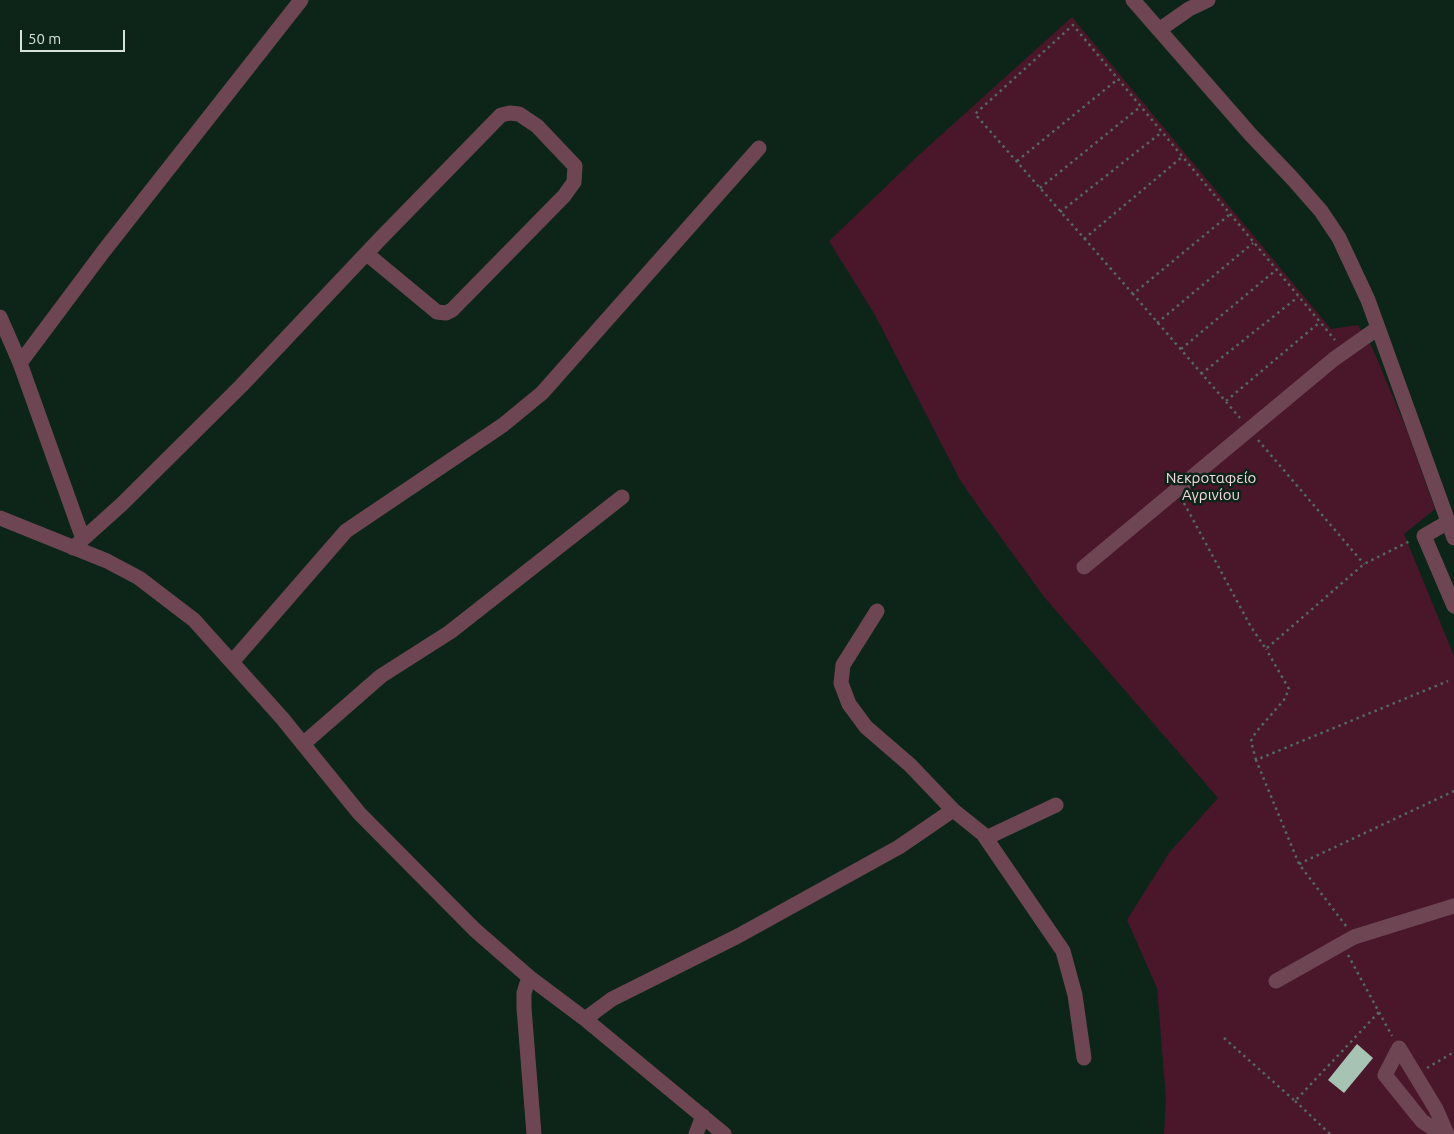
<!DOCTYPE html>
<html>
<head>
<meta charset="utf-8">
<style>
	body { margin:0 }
	#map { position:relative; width:1454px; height:1134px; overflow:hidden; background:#0d2519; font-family:Ubuntu,sans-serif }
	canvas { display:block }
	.scale { position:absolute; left:20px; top:30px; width:105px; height:22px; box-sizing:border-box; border:2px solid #d5e3db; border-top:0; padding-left:6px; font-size:15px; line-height:18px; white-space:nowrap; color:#d5e3db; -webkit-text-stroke:4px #0d2519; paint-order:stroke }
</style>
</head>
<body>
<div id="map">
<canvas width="1454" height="1134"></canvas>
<div class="scale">50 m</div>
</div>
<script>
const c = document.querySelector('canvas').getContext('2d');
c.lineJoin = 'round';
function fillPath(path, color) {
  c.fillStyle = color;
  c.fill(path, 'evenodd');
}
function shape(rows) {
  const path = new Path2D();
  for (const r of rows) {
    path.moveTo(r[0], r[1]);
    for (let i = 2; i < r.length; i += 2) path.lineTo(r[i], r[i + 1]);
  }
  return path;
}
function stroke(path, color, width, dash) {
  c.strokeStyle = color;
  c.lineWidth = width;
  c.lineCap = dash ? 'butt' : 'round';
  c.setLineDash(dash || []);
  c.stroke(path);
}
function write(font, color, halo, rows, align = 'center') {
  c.font = font + ' Ubuntu,sans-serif';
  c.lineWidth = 5;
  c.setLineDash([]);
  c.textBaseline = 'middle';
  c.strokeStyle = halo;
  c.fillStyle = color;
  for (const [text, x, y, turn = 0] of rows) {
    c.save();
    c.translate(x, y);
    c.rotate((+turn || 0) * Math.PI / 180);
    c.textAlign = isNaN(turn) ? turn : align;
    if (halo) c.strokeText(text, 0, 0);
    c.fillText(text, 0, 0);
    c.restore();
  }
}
const green = shape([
	[1072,17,1331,329,1358,325,1372,347,1406,428,1435,509,1404,534,1454,656,1454,1134,1164,1134,1166,1098,1157,988,1127,920,1169,853,1218,798,1045,598,983,513,960,480,875,315,829,241,920,154]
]);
const building = shape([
	[1357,1044,1373,1058,1344,1093,1328,1080]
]);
const path = shape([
	[1017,161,1118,79],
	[1040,188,1140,107],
	[1060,212,1162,132],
	[1229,215,1133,294,1240,418],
	[1084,239,1182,157],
	[1133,294,975,114,1073,25,1335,340],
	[1157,323,1253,243],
	[1181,349,1276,270],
	[1201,374,1298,297],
	[1226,401,1320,322],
	[1258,440,1364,564],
	[1184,503,1251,627,1266,649,1364,564,1410,541],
	[1256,760,1251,741,1256,732,1284,700,1289,689,1266,649],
	[1299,864,1454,791],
	[1346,926,1299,864,1256,760,1448,681],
	[1348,955,1392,1036],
	[1224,1038,1295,1101,1379,1012],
	[1427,1068,1454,1052],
	[1295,1101,1330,1134]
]);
const minor = shape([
	[1133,0,1251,135,1292,178,1321,211,1339,238,1368,300,1454,538],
	[1159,30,1189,9,1208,0],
	[0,317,20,363,83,539],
	[20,363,103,252,301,0],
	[0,518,107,561,139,578,194,620,282,718,359,813,475,930,529,977,585,1019,724,1134],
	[1448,522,1424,536,1454,606],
	[73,548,122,504,241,386,380,239,501,115,510,113,519,114,537,126,575,166,574,182,564,196,452,310,446,313,437,312,367,254],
	[1084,567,1334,359,1378,328],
	[877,611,843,665,841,683,849,704,866,727,910,765,953,810,983,834,1063,951,1075,995,1084,1058],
	[232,662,346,531,503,425,542,393,759,148],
	[303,744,381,676,450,632,622,497],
	[986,838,1056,805],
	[529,977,524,993,524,1008,534,1134],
	[1276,981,1354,937,1454,906],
	[585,1019,612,999,738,936,899,847,953,810],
	[696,1134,703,1116],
	[1441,1134,1422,1121,1385,1075,1399,1048,1436,1109,1447,1134]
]);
const parkNames = [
	["Νεκροταφείο",1211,478],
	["Αγρινίου",1211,495]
];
fillPath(green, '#49162a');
fillPath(building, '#a7c3b3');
stroke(path, '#55695e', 2.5, [2.5, 4]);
stroke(minor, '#6e4653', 15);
write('15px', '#f6dae2', '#0d2519', parkNames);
</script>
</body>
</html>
